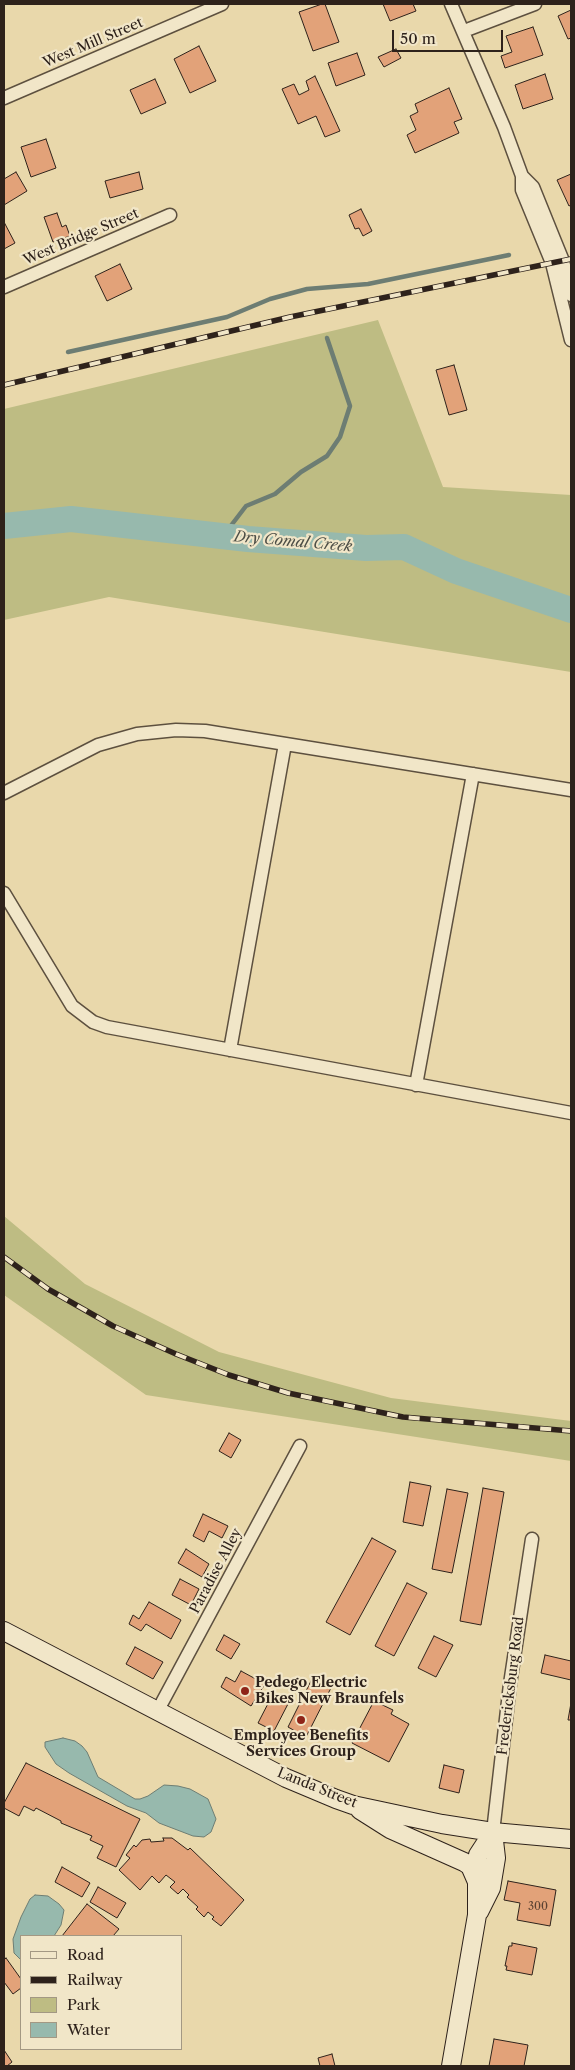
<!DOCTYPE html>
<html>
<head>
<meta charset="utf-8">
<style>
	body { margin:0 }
	#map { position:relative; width:575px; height:2070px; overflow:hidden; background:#e9d8ab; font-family:"Libre Caslon Text",serif }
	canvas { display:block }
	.frame { position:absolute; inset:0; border:5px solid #2e221b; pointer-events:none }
	.legend { position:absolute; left:20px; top:1935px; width:162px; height:115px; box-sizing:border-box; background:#f1e6c8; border:1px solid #a39883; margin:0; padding:6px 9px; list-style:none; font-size:15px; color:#2e221b }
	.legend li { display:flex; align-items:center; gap:10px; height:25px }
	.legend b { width:25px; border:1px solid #a39883 }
	.scale { position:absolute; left:392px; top:30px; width:111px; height:22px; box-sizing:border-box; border:2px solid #2e221b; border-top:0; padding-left:6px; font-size:15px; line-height:18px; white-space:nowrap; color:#2e221b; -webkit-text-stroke:4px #f1e6c8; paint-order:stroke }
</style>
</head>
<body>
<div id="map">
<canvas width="575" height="2070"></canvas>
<div class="frame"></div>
<ul class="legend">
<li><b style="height:6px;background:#f1e6c8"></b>Road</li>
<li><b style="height:6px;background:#2e221b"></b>Railway</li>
<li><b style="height:14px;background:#bebc83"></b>Park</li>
<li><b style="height:14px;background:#97b9ad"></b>Water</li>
</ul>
<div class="scale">50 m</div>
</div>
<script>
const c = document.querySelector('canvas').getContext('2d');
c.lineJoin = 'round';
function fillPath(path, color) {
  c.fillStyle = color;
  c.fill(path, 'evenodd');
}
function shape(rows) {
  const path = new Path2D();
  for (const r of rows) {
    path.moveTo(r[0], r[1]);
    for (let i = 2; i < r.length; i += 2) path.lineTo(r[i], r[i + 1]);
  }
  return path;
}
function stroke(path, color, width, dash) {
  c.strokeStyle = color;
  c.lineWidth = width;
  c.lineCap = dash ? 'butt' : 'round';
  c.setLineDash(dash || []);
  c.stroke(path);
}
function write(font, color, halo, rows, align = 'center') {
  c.font = font + ' "Libre Caslon Text",serif';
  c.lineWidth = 4.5;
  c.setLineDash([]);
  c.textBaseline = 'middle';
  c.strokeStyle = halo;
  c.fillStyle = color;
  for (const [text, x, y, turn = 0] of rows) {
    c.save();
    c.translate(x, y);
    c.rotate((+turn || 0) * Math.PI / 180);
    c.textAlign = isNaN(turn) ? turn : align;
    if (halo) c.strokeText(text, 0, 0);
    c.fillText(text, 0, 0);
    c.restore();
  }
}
const green = shape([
	[378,320,443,487,571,495,571,672,109,597,4,620,4,409],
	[4,1216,85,1284,219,1352,391,1398,571,1421,571,1461,146,1395,4,1295]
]);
const water = shape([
	[63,1738,75,1741,82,1746,87,1752,98,1777,135,1799,140,1799,148,1796,164,1785,178,1786,190,1789,208,1799,216,1819,211,1832,204,1837,193,1836,159,1823,146,1813,127,1806,69,1773,56,1764,45,1747,45,1742,63,1738],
	[35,1895,48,1896,59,1904,64,1910,61,1925,54,1936,21,1936,21,1960,14,1953,13,1939,21,1917,30,1899,35,1895]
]);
const stream = shape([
	[68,352,227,317,270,299,307,289,368,284,509,255],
	[223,536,246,506,275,494,301,472,327,456,340,437,350,406,327,338]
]);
const river = shape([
	[4,526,71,519,248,539,366,548,404,547,456,571,571,610]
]);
const building = shape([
	[322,4,325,4,339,42,313,51,299,12,322,4],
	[383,4,413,4,416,11,390,21,383,4],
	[571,10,571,38,568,39,558,16,571,10],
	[533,27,543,55,505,68,501,56,512,52,506,36,533,27],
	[199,46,216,81,190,93,174,59,199,46],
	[396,49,401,58,384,67,378,57,396,49],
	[357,53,365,75,336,86,328,63,357,53],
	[545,74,553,99,523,109,515,85,545,74],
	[315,76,340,131,325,137,316,116,298,124,282,89,294,84,299,95,309,90,306,81,315,76],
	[155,79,166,103,141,114,130,90,155,79],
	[449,88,462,119,454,122,459,133,415,153,407,135,416,130,410,116,418,112,415,104,449,88],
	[46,139,56,168,31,177,21,147,46,139],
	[16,172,27,191,4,205,4,179,16,172],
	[139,172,143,189,110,198,105,181,139,172],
	[571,174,571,205,569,206,557,180,571,174],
	[361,209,372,231,363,236,359,228,355,229,349,215,361,209],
	[57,213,62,227,66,225,70,236,53,242,44,217,57,213],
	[4,222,15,243,4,249,4,222],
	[120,264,132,289,107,301,95,276,120,264],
	[454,365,467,410,449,415,436,370,454,365],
	[229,1433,241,1440,231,1458,219,1451,229,1433],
	[410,1482,431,1486,423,1526,403,1522,410,1482],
	[483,1488,504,1492,481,1625,460,1621,483,1488],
	[447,1489,468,1493,452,1573,432,1569,447,1489],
	[203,1514,228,1526,222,1538,209,1531,204,1542,193,1536,203,1514],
	[372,1538,396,1551,350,1635,326,1622,372,1538],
	[186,1549,209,1564,202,1577,178,1563,186,1549],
	[180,1579,199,1589,191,1605,172,1595,180,1579],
	[407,1583,427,1593,394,1656,375,1646,407,1583],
	[149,1602,181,1620,171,1639,146,1624,141,1631,129,1624,133,1615,139,1619,149,1602],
	[224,1635,240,1644,231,1659,216,1650,224,1635],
	[434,1636,453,1645,436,1677,418,1668,434,1636],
	[135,1647,163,1662,153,1679,126,1664,135,1647],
	[545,1655,571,1661,571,1680,541,1673,545,1655],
	[241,1671,265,1684,251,1706,221,1687,226,1677,235,1682,241,1671],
	[314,1675,333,1684,306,1737,288,1727,314,1675],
	[273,1694,289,1702,274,1731,258,1723,273,1694],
	[374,1701,393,1710,391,1714,409,1724,389,1762,352,1743,374,1701],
	[571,1703,571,1720,568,1720,571,1703],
	[26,1763,140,1819,116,1867,97,1858,103,1846,90,1840,92,1836,61,1823,61,1821,36,1808,34,1811,24,1806,19,1816,4,1808,4,1803,26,1763],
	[444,1765,464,1770,459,1793,439,1788,444,1765],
	[163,1838,172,1838,188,1850,190,1848,244,1900,221,1926,212,1919,214,1917,208,1912,204,1917,196,1909,198,1907,187,1897,189,1895,183,1889,178,1894,170,1887,175,1882,166,1875,159,1883,152,1876,140,1890,119,1870,130,1858,126,1855,134,1845,136,1847,142,1840,150,1839,151,1842,164,1841,163,1838],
	[62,1867,90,1883,82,1897,55,1882,62,1867],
	[508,1881,556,1890,550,1926,517,1920,520,1903,504,1900,508,1881],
	[98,1887,126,1903,117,1918,90,1902,98,1887],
	[87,1904,119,1929,113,1936,62,1936,87,1904],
	[512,1943,537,1948,532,1975,506,1970,507,1966,505,1966,509,1946,512,1946,512,1943],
	[6,1958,21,1979,21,1988,13,1994,4,1982,4,1960,6,1958],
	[494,2039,528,2045,524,2066,489,2066,494,2039],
	[4,2050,12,2062,7,2066,4,2066,4,2050],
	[332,2054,335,2066,320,2066,318,2058,332,2054]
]);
const street = shape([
	[451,4,504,127,522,176,522,190,552,263,571,340],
	[464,31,535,4],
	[4,98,222,4],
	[522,176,533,187,554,239,563,261,571,295],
	[4,287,170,215],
	[4,793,98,745,137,734,176,730,205,731,571,790],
	[4,893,72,1006,93,1022,107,1027,571,1113],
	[230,1050,285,744],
	[416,1085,473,774],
	[158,1710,300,1446],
	[493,1832,510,1684,532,1539]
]);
const secondary = shape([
	[4,1631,286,1778,336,1799,353,1805,442,1824,493,1832,571,1839],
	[360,1810,390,1829,464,1862,470,1866,477,1882],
	[479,1912,491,1888,496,1858,493,1832],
	[451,2066,477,1915,477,1866,478,1855,493,1832]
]);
const rail = shape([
	[4,385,290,317,571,259],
	[4,1257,48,1289,113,1326,176,1354,229,1375,288,1393,403,1417,571,1431]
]);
const markers = [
	[245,1691,5,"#8f2418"],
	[301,1720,5,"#8f2418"]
];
const numberNames = [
	["300",538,1907]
];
const streetNames = [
	["West Mill Street",93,43,-23],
	["West Bridge Street",81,237,-23],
	["Paradise Alley",216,1571,-62],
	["Fredericksburg Road",511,1686,-83],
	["Landa Street",317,1788,22]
];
const poiNames = [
	["Pedego Electric",255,1683],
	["Bikes New Braunfels",255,1699],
	["Employee Benefits",301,1736,"center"],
	["Services Group",301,1752,"center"]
];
const waterNames = [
	["Dry Comal Creek",293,542,5]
];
fillPath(green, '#bebc83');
fillPath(water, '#97b9ad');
stroke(water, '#6d7d73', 1);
stroke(stream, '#6d7d73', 4.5);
stroke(river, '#97b9ad', 26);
fillPath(building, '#e2a279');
stroke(building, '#2e221b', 1);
stroke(street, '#5d503f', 15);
stroke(secondary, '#2e221b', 20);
stroke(street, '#f1e6c8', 12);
stroke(secondary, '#f1e6c8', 18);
stroke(rail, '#2e221b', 5.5);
stroke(rail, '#f1e6c8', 4, [11]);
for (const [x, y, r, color] of markers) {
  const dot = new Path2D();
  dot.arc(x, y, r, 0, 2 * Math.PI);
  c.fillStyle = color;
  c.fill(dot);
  stroke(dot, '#f1e6c8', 2);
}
write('11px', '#5b4232', null, numberNames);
write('14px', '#2e221b', '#f1e6c8', streetNames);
write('bold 14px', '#2e221b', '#f1e6c8', poiNames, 'left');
write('italic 15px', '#4e4f47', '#f1e6c8', waterNames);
</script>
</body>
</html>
